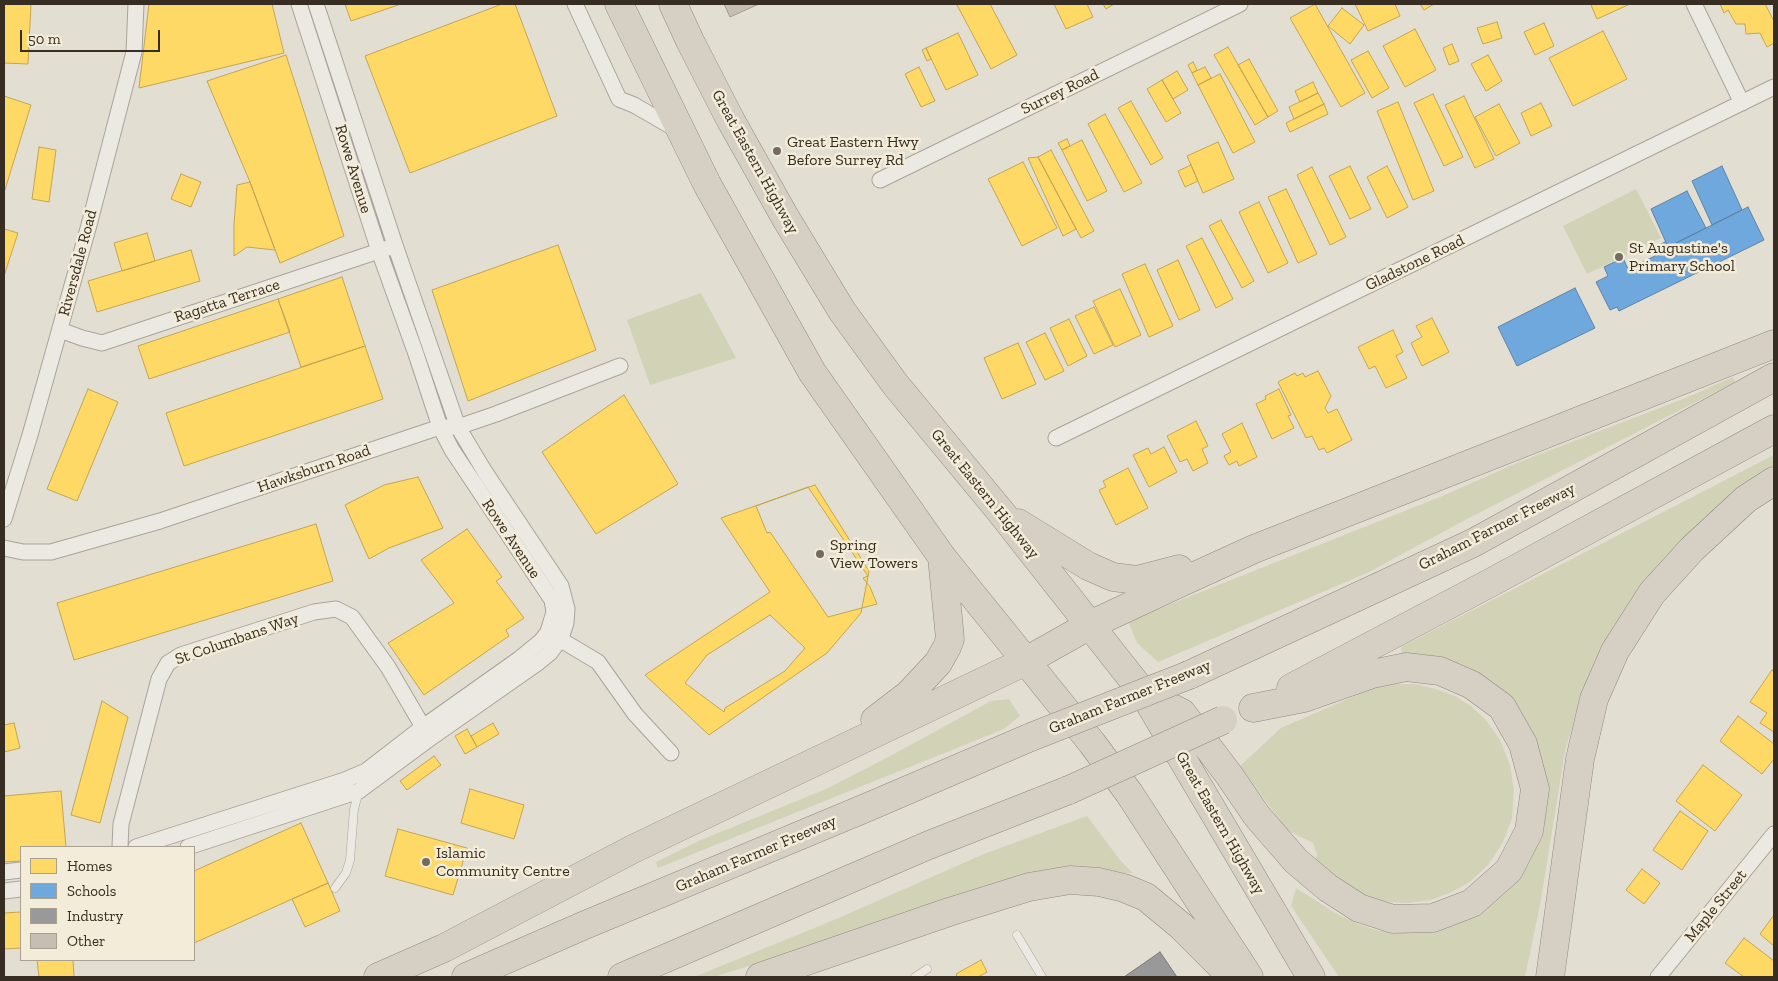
<!DOCTYPE html>
<html>
<head>
<meta charset="utf-8">
<style>
	body { margin:0 }
	#map { position:relative; width:1778px; height:981px; overflow:hidden; background:#e3ded2; font-family:"Zilla Slab",serif }
	canvas { display:block }
	.frame { position:absolute; inset:0; border:5px solid #382d22; pointer-events:none }
	.legend { position:absolute; left:20px; top:846px; width:175px; height:115px; box-sizing:border-box; background:#f3ecd9; border:1px solid #a8a090; margin:0; padding:6px 9px; list-style:none; font-size:15px; color:#382d22 }
	.legend li { display:flex; align-items:center; gap:10px; height:25px }
	.legend b { width:25px; border:1px solid #a8a090 }
	.scale { position:absolute; left:20px; top:30px; width:140px; height:22px; box-sizing:border-box; border:2px solid #382d22; border-top:0; padding-left:6px; font-size:15px; line-height:18px; white-space:nowrap; color:#382d22; -webkit-text-stroke:4px #f3ecd9; paint-order:stroke }
</style>
</head>
<body>
<div id="map">
<canvas width="1778" height="981"></canvas>
<div class="frame"></div>
<ul class="legend">
<li><b style="height:14px;background:#ffd966"></b>Homes</li>
<li><b style="height:14px;background:#6fa8dc"></b>Schools</li>
<li><b style="height:14px;background:#999"></b>Industry</li>
<li><b style="height:14px;background:#c7beb3"></b>Other</li>
</ul>
<div class="scale">50 m</div>
</div>
<script>
const c = document.querySelector('canvas').getContext('2d');
c.lineJoin = 'round';
function fillPath(path, color) {
  c.fillStyle = color;
  c.fill(path, 'evenodd');
}
function shape(rows) {
  const path = new Path2D();
  for (const r of rows) {
    path.moveTo(r[0], r[1]);
    for (let i = 2; i < r.length; i += 2) path.lineTo(r[i], r[i + 1]);
  }
  return path;
}
function stroke(path, color, width, dash) {
  c.strokeStyle = color;
  c.lineWidth = width;
  c.lineCap = dash ? 'butt' : 'round';
  c.setLineDash(dash || []);
  c.stroke(path);
}
function write(font, color, halo, rows, align = 'center') {
  c.font = font + ' "Zilla Slab",serif';
  c.lineWidth = 5;
  c.setLineDash([]);
  c.textBaseline = 'middle';
  c.strokeStyle = halo;
  c.fillStyle = color;
  for (const [text, x, y, turn = 0] of rows) {
    c.save();
    c.translate(x, y);
    c.rotate((+turn || 0) * Math.PI / 180);
    c.textAlign = isNaN(turn) ? turn : align;
    if (halo) c.strokeText(text, 0, 0);
    c.fillText(text, 0, 0);
    c.restore();
  }
}
const green = shape([
	[1636,189,1661,238,1587,274,1563,226],
	[701,293,736,358,650,385,627,320],
	[1733,377,1735,382,1467,519,1367,573,1158,662,1137,643,1128,621,1440,497,1517,463,1688,397],
	[1774,455,1774,476,1754,488,1582,695,1565,751,1540,905,1525,977,1339,977,1291,906,1296,888,1337,914,1358,924,1376,930,1395,933,1415,932,1516,877,1528,728,1402,655,1401,647],
	[1393,684,1415,684,1436,689,1455,696,1472,707,1486,720,1500,740,1510,765,1514,790,1512,818,1503,842,1489,864,1471,881,1452,892,1431,900,1409,903,1387,902,1367,897,1314,867,1317,854,1313,843,1287,830,1240,766,1281,728,1373,688],
	[1009,699,1020,716,1004,729,658,868,656,862,701,840,826,789,894,754,991,701],
	[1087,816,1120,860,1133,873,1059,874,885,924,713,977,694,977,834,920,984,854]
]);
const homes = shape([
	[4,4,31,4,28,64,4,63,4,4],
	[149,4,272,4,284,53,139,88,149,4],
	[345,4,401,4,351,21,345,4],
	[502,4,515,4,557,116,410,173,365,56,502,4],
	[959,4,990,4,1017,55,991,69,957,5,959,4],
	[1054,4,1087,4,1093,17,1066,29,1054,4],
	[1103,4,1114,4,1106,9,1103,4],
	[1315,4,1365,93,1341,107,1290,18,1315,4],
	[1355,4,1395,4,1400,16,1368,31,1355,4],
	[1420,4,1434,4,1424,10,1420,4],
	[1593,4,1630,4,1597,19,1591,5,1593,4],
	[1720,4,1765,4,1774,21,1774,43,1767,47,1760,33,1746,34,1745,24,1736,24,1728,10,1724,13,1720,4],
	[1342,8,1364,25,1350,44,1328,26,1342,8],
	[1497,22,1502,38,1483,44,1477,28,1497,22],
	[1544,23,1554,46,1535,55,1524,32,1544,23],
	[1415,29,1436,70,1405,87,1383,46,1415,29],
	[1603,31,1627,79,1573,106,1549,58,1603,31],
	[958,33,978,75,946,90,926,48,958,33],
	[1452,44,1459,61,1449,65,1443,48,1452,44],
	[1228,47,1268,117,1255,125,1214,55,1228,47],
	[926,48,931,59,927,61,922,50,926,48],
	[1368,51,1389,88,1372,98,1351,60,1368,51],
	[286,55,344,236,280,263,250,182,207,81,286,55],
	[1488,55,1502,81,1486,91,1471,64,1488,55],
	[1249,59,1278,111,1268,117,1238,65,1249,59],
	[1193,62,1197,70,1192,73,1188,65,1193,62],
	[919,67,935,101,921,107,905,74,919,67],
	[1205,67,1211,78,1198,85,1192,73,1205,67],
	[1177,71,1188,90,1173,99,1162,80,1177,71],
	[1220,74,1255,142,1233,153,1198,85,1220,74],
	[1162,80,1181,113,1166,122,1147,89,1162,80],
	[1313,82,1318,93,1300,102,1295,91,1313,82],
	[1318,93,1324,104,1294,119,1289,107,1318,93],
	[1433,94,1463,157,1444,166,1414,103,1433,94],
	[4,96,31,105,4,193,4,96],
	[1464,96,1494,159,1475,168,1445,105,1464,96],
	[1131,101,1163,158,1151,165,1118,108,1131,101],
	[1398,102,1434,191,1413,200,1377,111,1398,102],
	[1541,103,1552,126,1531,136,1521,113,1541,103],
	[1324,104,1328,114,1290,132,1286,123,1324,104],
	[1499,104,1520,143,1496,156,1475,117,1499,104],
	[1105,114,1142,183,1124,192,1088,124,1105,114],
	[1067,139,1070,146,1062,150,1058,143,1067,139],
	[1082,140,1107,191,1087,201,1062,150,1082,140],
	[1218,142,1234,179,1203,193,1187,156,1218,142],
	[39,147,56,150,49,202,32,199,39,147],
	[1051,150,1094,231,1081,238,1038,157,1051,150],
	[1038,157,1076,229,1063,236,1028,158,1038,157],
	[1023,162,1057,228,1022,246,988,179,1023,162],
	[1191,165,1198,181,1185,187,1178,171,1191,165],
	[1350,166,1371,209,1350,219,1329,176,1350,166],
	[1387,166,1408,207,1387,218,1367,177,1387,166],
	[1312,167,1346,237,1330,245,1297,175,1312,167],
	[181,174,201,182,191,207,171,199,181,174],
	[250,182,275,250,247,247,234,256,234,225,237,185,250,182],
	[1286,189,1317,254,1298,263,1268,197,1286,189],
	[1259,202,1288,263,1268,273,1239,212,1259,202],
	[1221,220,1254,281,1242,288,1209,226,1221,220],
	[4,229,18,233,4,276,4,229],
	[147,233,155,261,122,271,114,243,147,233],
	[1202,238,1233,299,1216,308,1186,246,1202,238],
	[558,245,596,350,468,401,432,290,558,245],
	[191,250,200,281,97,312,88,281,191,250],
	[1178,260,1200,310,1179,320,1157,270,1178,260],
	[1145,264,1173,326,1149,337,1122,274,1145,264],
	[342,277,365,346,301,367,278,299,342,277],
	[1120,289,1141,335,1115,347,1093,301,1120,289],
	[278,299,290,332,149,379,138,346,278,299],
	[1094,307,1113,345,1094,354,1075,316,1094,307],
	[1432,318,1449,352,1422,366,1411,343,1422,337,1416,326,1432,318],
	[1069,319,1087,356,1068,366,1050,328,1069,319],
	[1393,330,1403,352,1396,356,1407,378,1386,388,1375,366,1369,369,1358,347,1393,330],
	[1045,333,1064,371,1045,380,1026,342,1045,333],
	[1018,343,1036,384,1002,399,984,358,1018,343],
	[365,346,383,399,184,466,166,413,365,346],
	[1318,371,1331,396,1325,408,1328,413,1337,409,1352,440,1327,453,1324,448,1319,450,1312,436,1306,438,1278,382,1295,373,1297,376,1303,373,1305,377,1318,371],
	[88,389,118,402,77,501,47,489,88,389],
	[1279,389,1291,415,1288,416,1294,428,1272,439,1256,404,1266,399,1265,396,1279,389],
	[624,395,678,484,596,534,542,452,624,395],
	[1196,421,1208,446,1202,449,1208,463,1193,471,1187,459,1180,462,1167,436,1196,421],
	[1242,423,1257,457,1239,466,1237,461,1229,465,1224,456,1231,452,1222,434,1242,423],
	[1164,447,1177,472,1149,487,1133,455,1148,448,1151,454,1164,447],
	[1128,468,1148,508,1116,525,1099,490,1106,487,1103,481,1128,468],
	[418,477,443,528,389,548,369,559,345,505,384,485,418,477],
	[815,485,869,571,861,613,827,653,709,735,645,675,770,592,721,518,815,485],
	[808,487,868,576,863,578,870,587,877,604,828,617,770,532,767,533,756,506,808,487],
	[316,524,333,581,74,660,57,603,316,524],
	[467,529,502,577,496,581,524,618,506,630,509,636,424,695,388,643,454,603,421,560,467,529],
	[770,615,805,648,785,671,725,708,724,712,685,683,707,655,770,615],
	[1772,670,1774,671,1774,732,1760,723,1767,713,1750,702,1772,670],
	[102,701,128,717,100,823,71,815,102,701],
	[1738,716,1774,744,1774,759,1762,774,1720,741,1738,716],
	[14,723,20,748,4,752,4,725,14,723],
	[493,723,499,734,477,747,471,736,493,723],
	[467,729,477,747,465,754,455,736,467,729],
	[434,756,441,765,407,790,400,781,434,756],
	[1703,765,1742,795,1715,831,1676,801,1703,765],
	[470,789,524,805,514,839,461,823,470,789],
	[61,791,66,847,21,847,21,861,4,862,4,796,61,791],
	[1680,811,1708,831,1682,870,1653,850,1680,811],
	[301,823,328,883,194,943,194,871,301,823],
	[398,829,467,848,453,895,385,876,398,829],
	[1642,869,1660,883,1644,904,1626,890,1642,869],
	[328,883,340,911,305,927,292,899,328,883],
	[21,912,21,948,4,949,4,913,21,912],
	[1774,915,1774,946,1760,934,1774,915],
	[1744,938,1774,961,1774,977,1744,977,1725,963,1744,938],
	[37,960,73,960,74,977,39,977,37,960],
	[981,960,987,972,978,977,957,977,956,974,981,960]
]);
const schools = shape([
	[1722,166,1742,210,1712,225,1692,181,1722,166],
	[1687,191,1706,228,1668,247,1651,209,1687,191],
	[1748,207,1764,240,1619,311,1617,307,1610,310,1596,282,1608,276,1604,267,1623,258,1628,269,1655,256,1651,249,1665,242,1668,247,1748,207],
	[1575,288,1595,328,1517,366,1498,327,1575,288]
]);
const industry = shape([
	[1160,952,1177,977,1124,977,1160,952]
]);
const building = shape([
	[724,4,759,4,730,17,724,4]
]);
const lane = shape([
	[335,888,346,873,350,860,354,809,359,791],
	[1017,935,1042,977],
	[915,977,927,969]
]);
const street = shape([
	[575,4,619,99,634,105,679,131],
	[1694,4,1742,103],
	[880,180,1240,4],
	[60,330,82,338,102,343,388,248],
	[1056,438,1774,87],
	[4,519,30,435,89,225,134,52,136,4],
	[4,548,23,552,51,552,160,521,440,427,458,427,496,414,620,366],
	[551,634,598,662,635,714,671,753],
	[120,847,121,824,159,679,168,663,181,655,314,612,336,609,352,617,388,667,423,727,428,733],
	[136,847,345,780,366,771,423,727,519,659,541,641,548,632,554,612,552,600,452,450,440,427,416,354,379,251,299,4],
	[188,847,359,791,432,737,539,662,550,653,561,638,566,623,567,609,561,586,485,472,458,427,395,245,316,4],
	[4,872,21,870],
	[4,891,21,889],
	[1658,977,1774,834]
]);
const highway = shape([
	[619,4,707,184,812,372,942,557,1092,743,1129,793,1249,977],
	[673,4,690,41,730,119,785,217,842,311,895,384,1000,511,1144,694,1311,977],
	[1018,523,1088,566,1113,577,1137,580,1179,569],
	[1189,675,1473,543,1774,377],
	[1291,688,1490,583,1774,429],
	[1144,694,1182,713,1229,775,1257,816,1296,861,1328,888,1359,908,1393,919,1433,918,1472,903,1509,870,1529,831,1535,789,1523,744,1502,707,1472,685,1440,671,1406,667,1372,674,1304,698,1253,708],
	[875,720,909,694,938,663,947,647,950,639,942,557],
	[378,977,444,948,633,849,1026,661,1090,625,1171,587,1254,549,1774,344],
	[466,977,585,925,868,807,1031,737],
	[622,977,929,845,1069,790],
	[760,977,949,912,1029,887,1070,880,1099,882,1124,888,1146,897,1181,926,1232,977],
	[1550,977,1580,759,1594,699,1615,651,1652,593,1692,549,1746,499,1774,481]
]);
const highwayBridge = shape([
	[1031,737,1189,675],
	[1069,790,1223,720]
]);
const markers = [
	[777,151,5,"#746b60"],
	[1619,257,5,"#746b60"],
	[820,554,5,"#746b60"],
	[426,862,5,"#746b60"]
];
const streetNames = [
	["Surrey Road",1060,92,-26],
	["Great Eastern Highway",755,162,61],
	["Rowe Avenue",353,169,73],
	["Riversdale Road",78,263,-75],
	["Gladstone Road",1415,263,-26],
	["Ragatta Terrace",227,301,-18],
	["Hawksburn Road",314,469,-19],
	["Great Eastern Highway",985,494,51],
	["Graham Farmer Freeway",1497,527,-27],
	["Rowe Avenue",511,539,56],
	["St Columbans Way",237,639,-19],
	["Graham Farmer Freeway",1130,697,-22],
	["Great Eastern Highway",1220,823,60],
	["Graham Farmer Freeway",756,854,-23],
	["Maple Street",1716,906,-51]
];
const poiNames = [
	["Great Eastern Hwy",787,142],
	["Before Surrey Rd",787,160],
	["St Augustine's",1629,248],
	["Primary School",1629,266],
	["Spring",830,545],
	["View Towers",830,563],
	["Islamic",436,853],
	["Community Centre",436,871]
];
fillPath(green, '#d1d2b6');
fillPath(homes, '#ffd966');
stroke(homes, '#c3a552', 1);
fillPath(schools, '#6fa8dc');
stroke(schools, '#5e83a4', 1);
fillPath(industry, '#999');
stroke(industry, '#7c7975', 1);
fillPath(building, '#c7beb3');
stroke(building, '#a49b91', 1);
stroke(lane, '#a9a49a', 9);
stroke(street, '#a9a49a', 17);
stroke(highway, '#8f8981', 29);
stroke(lane, '#ece9e2', 8);
stroke(street, '#ece9e2', 15);
stroke(highway, '#d6cfc3', 28);
stroke(highwayBridge, '#8f8981', 29, []);
stroke(highwayBridge, '#d6cfc3', 28);
for (const [x, y, r, color] of markers) {
  const dot = new Path2D();
  dot.arc(x, y, r, 0, 2 * Math.PI);
  c.fillStyle = color;
  c.fill(dot);
  stroke(dot, '#f3ecd9', 2);
}
write('16px', '#382d22', '#f3ecd9', streetNames);
write('16px', '#382d22', '#f3ecd9', poiNames, 'left');
</script>
</body>
</html>
